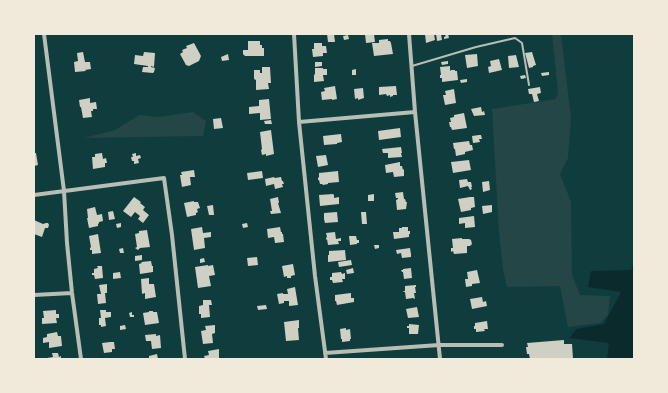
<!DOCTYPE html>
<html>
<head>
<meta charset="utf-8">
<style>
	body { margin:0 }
	#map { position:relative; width:668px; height:393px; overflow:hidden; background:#0f3d3e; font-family:Jost,sans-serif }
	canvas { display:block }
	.frame { position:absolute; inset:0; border:35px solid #f1e9da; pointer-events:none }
</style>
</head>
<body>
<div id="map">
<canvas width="668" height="393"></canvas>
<div class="frame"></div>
</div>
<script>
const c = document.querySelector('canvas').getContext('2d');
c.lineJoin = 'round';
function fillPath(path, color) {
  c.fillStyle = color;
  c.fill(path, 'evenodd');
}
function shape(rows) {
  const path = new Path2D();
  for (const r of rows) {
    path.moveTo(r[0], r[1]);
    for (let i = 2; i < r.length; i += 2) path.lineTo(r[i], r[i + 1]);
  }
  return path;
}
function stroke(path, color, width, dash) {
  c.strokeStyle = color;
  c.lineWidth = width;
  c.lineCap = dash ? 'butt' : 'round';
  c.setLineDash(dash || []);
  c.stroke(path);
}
const green = shape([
	[552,34,561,34,571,118,568,158,560,174,571,202,572,275,580,295,610,296,608,315,600,323,568,327,560,286,507,287,503,270,499,231,492,109,556,99,558,92],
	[193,112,206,121,203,136,84,138,115,130,139,115,159,117]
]);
const water = shape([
	[634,262,634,359,607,359,609,343,569,338,577,329,604,324,621,292,588,287,591,271,631,270]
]);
const building = shape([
	[327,34,334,34,335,42,328,42],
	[365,34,374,34,375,42,366,43],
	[425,34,434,34,435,40,426,43],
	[436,34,441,34,442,40,437,41],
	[448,34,449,38,444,39,444,37,446,36,445,35],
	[348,35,349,39,344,40,343,36],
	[388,39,388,41,390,41,391,43,393,54,374,56,372,43,379,43,379,40],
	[248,41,260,41,260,45,262,45,262,48,264,48,264,56,245,56,243,54,243,50,248,50],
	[194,43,201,56,199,61,189,66,186,65,180,54,183,52,182,50,187,48,186,46],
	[314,43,322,43,322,46,326,46,327,53,323,53,323,56,313,57,312,49,314,49],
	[83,52,85,62,90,62,91,69,85,70,86,71,75,72,74,62,78,61,77,53],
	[144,52,155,53,154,67,151,66,151,67,155,68,154,72,153,73,142,72,143,67,148,67,148,66,134,64,135,55,143,56],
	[532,52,536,65,533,66,533,67,529,68,525,53],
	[228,54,229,60,222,61,221,57],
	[477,54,478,66,467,68,465,55],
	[516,55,519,67,509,68,508,56],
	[499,59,502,70,489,73,488,67,491,66,490,61],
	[448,61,448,64,442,65,441,62],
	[315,62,322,62,322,66,315,67],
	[450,66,450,71,451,70,455,70,455,71,457,71,458,80,442,82,442,78,440,78,440,75,441,75,440,67],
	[262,67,270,67,271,83,268,83,269,89,256,90,256,80,254,79,254,70,260,70,260,73,262,73],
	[315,68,323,68,323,69,327,69,327,75,323,75,324,81,314,82,314,75,315,74],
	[356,69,356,75,352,75,352,70],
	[549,72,549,75,542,76,541,73],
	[525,75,526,78,521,79,520,76],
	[467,79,467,82,461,83,460,80],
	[335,86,337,99,332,100,332,99,322,100,321,92,325,91,324,88],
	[396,86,397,95,393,95,393,96,390,97,390,95,387,96,386,94,379,95,379,87],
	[540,87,541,93,537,94,539,101,534,102,532,94,529,94,528,89],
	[363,88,364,98,358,100,358,98,355,99,354,89],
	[454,89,456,103,445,105,443,95,446,95,445,91],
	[90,98,90,103,96,102,97,109,93,109,93,111,91,111,92,117,83,118,81,107,80,107,79,100],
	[269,99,271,119,260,120,260,113,249,114,249,107,259,106,259,100],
	[481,107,482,112,484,111,485,115,474,116,471,109],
	[464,113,467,128,452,130,451,127,450,127,449,122,451,122,450,118,454,117,454,115],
	[221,118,223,128,214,129,213,119],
	[271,120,272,124,265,124,264,121],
	[400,128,401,137,379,140,378,131],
	[271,130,274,154,266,156,266,154,262,155,261,150,262,149,260,132],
	[341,134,342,142,337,143,337,144,324,145,323,136],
	[479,135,481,135,482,139,479,139,480,142,473,143,472,136],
	[469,141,470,145,472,145,473,150,465,152,465,154,456,156,455,149,454,149,453,143],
	[401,147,402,153,401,153,402,157,388,158,388,153,383,153,382,149],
	[34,153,36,153,38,165,34,166],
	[102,153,103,159,106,158,107,163,105,163,105,167,93,169,92,157,95,157,95,154],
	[136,153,136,156,140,155,141,158,138,159,139,163,134,164,134,161,132,161,131,157,133,157,132,154],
	[326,155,328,165,318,167,316,156],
	[469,160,471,170,453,173,451,162],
	[400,162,400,166,402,166,403,170,404,169,404,176,394,177,393,172,386,173,385,165],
	[194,170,195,177,190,177,191,185,182,187,180,175,182,175,181,172],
	[262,171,263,178,248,180,247,173],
	[338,171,339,182,328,183,328,184,323,185,322,184,320,184,319,180,318,180,318,178,319,177,319,173],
	[274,177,275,178,281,177,282,181,283,181,284,184,282,184,283,187,275,189,274,184,266,186,265,179],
	[467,179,468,182,471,182,472,187,471,187,472,189,470,190,468,186,460,188,459,180],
	[489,181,490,190,483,192,482,182],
	[403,192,404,199,405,199,406,202,407,202,406,209,397,210,396,200,398,199,398,198,396,198,395,193],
	[333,194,334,195,334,198,339,197,339,204,320,206,319,195],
	[374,194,374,201,368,201,368,195],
	[134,197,141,202,140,203,145,207,143,210,149,215,143,223,138,219,140,216,135,212,131,217,123,211],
	[278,197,279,203,278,203,281,213,271,214,270,211,272,211,270,199],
	[470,197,474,197,475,207,471,208,471,210,461,212,458,199],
	[194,201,194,202,198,202,200,208,197,209,198,212,196,213,196,215,187,217,184,203],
	[213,205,214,215,209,215,207,206],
	[492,205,492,212,483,214,482,206],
	[95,207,97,215,102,214,103,221,99,222,99,223,98,224,98,226,89,228,87,218,88,218,87,209],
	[113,211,115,219,109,220,108,212],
	[337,212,338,222,325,223,324,219,324,213],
	[361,212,366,212,367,224,362,224],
	[474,216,475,227,465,228,465,223,459,224,459,218],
	[34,220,43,224,46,223,48,223,49,225,48,228,45,228,42,237,34,234],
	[121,223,121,227,117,228,116,224],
	[247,223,248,227,243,228,242,224],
	[202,227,203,233,211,232,211,237,204,238,205,248,194,250,191,229],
	[280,227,281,232,282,232,282,234,283,234,284,242,275,243,274,237,268,238,267,229],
	[402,227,408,227,408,231,410,231,410,234,409,234,409,237,394,239,393,232,399,232,399,228,402,228],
	[147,230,150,247,140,248,138,250,135,248,137,247,135,234,139,233,139,231],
	[335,232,336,239,341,238,341,241,338,241,339,244,328,245,327,239,326,240,326,238,327,237,326,233],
	[98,234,101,253,92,254,92,250,90,250,90,248,91,247,89,236],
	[349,236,356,236,357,240,359,240,359,243,357,243,357,244,350,245],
	[462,238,462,239,469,239,471,240,472,244,470,246,467,246,467,253,454,254,453,251,451,252,451,248,453,248,452,239],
	[374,245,379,245,379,248,375,249],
	[123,248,124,253,120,253,119,249],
	[410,248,411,254,411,257,402,258,401,253,397,254,396,250],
	[345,250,346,260,328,262,328,255,329,255,329,251],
	[142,255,142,260,135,261,135,256],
	[257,257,258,265,248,266,247,258],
	[204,258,205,262,200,263,200,259],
	[351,260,352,265,339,267,338,262],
	[151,261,152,266,153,266,153,272,140,274,139,264,142,263,141,262],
	[293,264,295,275,291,276,291,278,287,278,287,276,284,277,282,266],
	[208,265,208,266,213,265,215,275,209,276,211,286,198,288,195,267],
	[97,266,102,266,103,278,95,279,94,275,92,275,92,273,94,273,94,269,98,268],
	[353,268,354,273,347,274,346,270],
	[411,268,412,278,404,279,403,272,402,272,401,270,403,270,403,269],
	[477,270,480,283,472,284,472,286,466,287,465,279,468,279,467,272],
	[120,272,121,278,113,279,113,273],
	[341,272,342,274,345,273,345,279,342,279,343,282,333,283,332,280,330,280,330,277,332,277,332,273],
	[149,278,149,284,154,284,156,297,145,299,145,293,142,294,141,279],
	[107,284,107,293,105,293,106,303,98,304,97,294,101,294,99,285],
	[416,285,416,287,415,287,416,293,414,293,415,299,413,298,406,299,405,292,404,292,403,291,405,291,405,286],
	[295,287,298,305,289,306,289,301,284,301,284,303,279,304,277,294,283,293,283,294,288,294,287,289],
	[351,293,351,298,354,298,354,302,337,305,336,301,335,301,335,295],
	[482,297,483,302,486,301,487,306,472,309,470,299],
	[203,300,211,300,212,305,209,305,210,317,201,318,201,314,199,314,199,306,203,305],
	[266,305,267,309,258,310,257,306],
	[417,307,419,317,408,318,406,309],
	[56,310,56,314,59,314,59,318,56,318,57,323,42,324,42,318,44,318,43,311],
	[100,310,106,310,106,312,111,312,111,317,105,318,106,326,101,327,101,325,99,325,99,318,101,318],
	[149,311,153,311,153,312,157,312,159,323,145,325,143,313,149,312],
	[132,312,132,315,134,315,134,317,130,317,129,313],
	[299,320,299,328,298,328,299,340,286,341,284,322],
	[487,321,488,329,484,329,485,331,476,332,476,329,474,329,474,326,475,326,475,323],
	[409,324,419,325,418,334,409,334,409,328,407,328,407,326,409,326],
	[125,325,126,329,120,330,120,326],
	[215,325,215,333,212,334,213,343,203,344,201,331,206,330,205,326],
	[346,328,346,330,350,329,351,339,350,339,350,341,342,342,342,339,341,339,340,329],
	[57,332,58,336,61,336,62,346,49,348,49,342,43,343,43,338,47,337,47,334],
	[156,334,156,336,160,335,161,348,152,349,151,341,146,341,145,335],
	[564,340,564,344,572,344,573,359,530,359,529,354,527,354,526,347,528,347,527,343],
	[110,342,114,342,115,349,112,349,112,352,104,353,102,343],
	[219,349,219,359,205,359,204,356,209,355,208,351],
	[52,353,58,353,59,357,61,356,61,359,47,359,47,358,53,357],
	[157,354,158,359,149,359,149,356]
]);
const service = shape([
	[412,66,476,47,515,38,522,43,529,85]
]);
const minor = shape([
	[44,34,64,191,67,243,72,293,81,359],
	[294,34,299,122,315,276,326,359],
	[409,34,415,112,440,359],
	[299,122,415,112],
	[34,195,164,178,172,235,185,359],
	[34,295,72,293],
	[325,353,439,345,502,345]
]);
fillPath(green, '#244646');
fillPath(water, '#0a2a2b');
fillPath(building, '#cfcfc3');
stroke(service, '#b8beb3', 2);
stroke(minor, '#b8beb3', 4);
</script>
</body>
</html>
